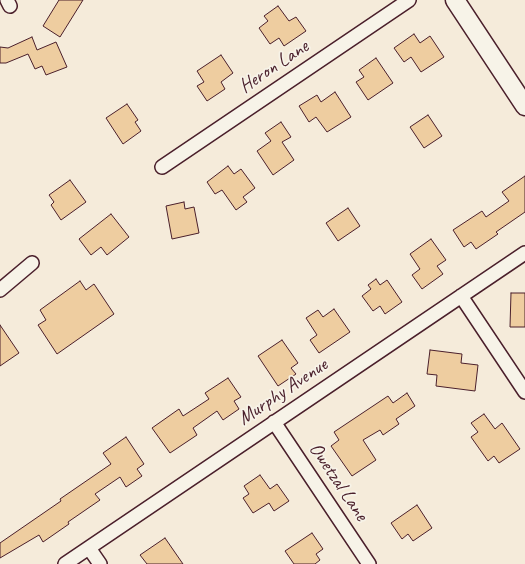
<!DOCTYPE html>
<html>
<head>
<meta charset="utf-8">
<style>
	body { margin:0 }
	canvas { display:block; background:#f5ebda }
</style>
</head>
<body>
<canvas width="525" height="564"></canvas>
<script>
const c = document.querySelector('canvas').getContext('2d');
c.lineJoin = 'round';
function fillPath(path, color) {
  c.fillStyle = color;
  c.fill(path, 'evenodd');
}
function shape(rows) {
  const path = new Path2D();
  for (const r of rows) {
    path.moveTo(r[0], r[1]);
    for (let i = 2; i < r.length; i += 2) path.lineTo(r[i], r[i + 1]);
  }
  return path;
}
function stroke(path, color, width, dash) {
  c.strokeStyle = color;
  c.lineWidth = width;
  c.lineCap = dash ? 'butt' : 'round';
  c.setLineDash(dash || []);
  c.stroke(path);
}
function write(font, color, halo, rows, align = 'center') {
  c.font = font + ' Caveat,sans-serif';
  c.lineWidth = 3.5;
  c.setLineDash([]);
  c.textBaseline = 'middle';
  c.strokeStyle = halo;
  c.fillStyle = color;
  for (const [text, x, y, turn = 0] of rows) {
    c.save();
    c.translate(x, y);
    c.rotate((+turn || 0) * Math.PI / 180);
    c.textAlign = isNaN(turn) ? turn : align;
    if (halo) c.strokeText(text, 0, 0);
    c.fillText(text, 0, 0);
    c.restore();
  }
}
const building = shape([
	[59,0,83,0,60,37,43,26,59,0],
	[278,6,289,21,296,17,306,31,284,46,279,38,270,44,259,28,268,21,264,16,278,6],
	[414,34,420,43,430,36,444,57,421,72,411,57,404,62,394,48,414,34],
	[32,37,37,50,56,42,67,67,46,75,42,66,35,69,28,54,6,63,0,63,0,47,8,48,32,37],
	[221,55,233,73,221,82,225,89,207,101,197,86,204,82,197,71,221,55],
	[376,58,393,83,368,100,356,82,364,77,359,70,376,58],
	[335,92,351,117,327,132,316,117,309,122,299,106,317,95,321,102,335,92],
	[127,104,138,120,135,122,141,131,123,144,106,118,127,104],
	[428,115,442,136,424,148,410,127,428,115],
	[281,122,291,137,282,142,294,160,273,175,257,151,271,141,265,133,281,122],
	[228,166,234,174,241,169,255,188,243,197,247,202,236,210,222,190,215,194,207,182,228,166],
	[525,176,525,212,496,232,498,234,476,249,471,242,464,247,453,230,482,211,486,217,509,201,502,192,525,176],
	[70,180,86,202,61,220,51,205,54,202,49,195,70,180],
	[184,202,185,209,194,207,199,233,172,239,166,206,184,202],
	[348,208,360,226,338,241,326,223,348,208],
	[111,214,129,237,107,255,101,247,91,255,79,239,111,214],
	[431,239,446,260,437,266,443,274,422,289,412,275,420,269,410,254,431,239],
	[376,279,380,285,387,280,402,302,385,314,380,306,373,311,362,296,371,289,368,285,376,279],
	[80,281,86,290,94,284,114,314,57,354,38,325,46,320,40,310,80,281],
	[511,293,525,293,525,327,510,327,511,293],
	[334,309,350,332,319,353,310,340,317,335,306,318,318,310,323,317,334,309],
	[0,325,19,353,0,366,0,325],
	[282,340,298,363,291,368,296,374,278,386,258,356,282,340],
	[430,350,462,354,461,363,478,365,475,391,436,386,437,375,427,374,430,350],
	[228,378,241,397,234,401,239,409,223,420,217,411,193,428,197,435,170,453,152,428,179,409,183,416,209,399,205,393,228,378],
	[407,393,415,406,396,419,399,424,383,435,380,430,363,440,376,460,352,476,331,446,339,440,334,432,388,396,393,403,407,393],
	[484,414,495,429,502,423,520,449,499,463,494,456,488,461,471,437,478,432,471,423,484,414],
	[126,437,144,464,137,469,142,476,126,487,120,477,95,494,100,500,68,522,69,524,43,542,39,535,0,558,0,543,61,501,60,499,111,464,103,453,126,437],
	[260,475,270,489,277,484,289,501,274,511,269,503,253,513,243,498,249,494,244,486,260,475],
	[417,505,432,528,413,541,408,534,402,539,391,523,417,505],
	[312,533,323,549,316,554,320,560,315,564,294,564,285,551,312,533],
	[165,538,183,564,147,564,140,555,165,538]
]);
const street = shape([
	[7,0,10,6],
	[162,167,409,0],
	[0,290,32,263],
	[461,296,525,392],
	[274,422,369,564],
	[89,548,100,564],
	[65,564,525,253]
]);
const secondary = shape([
	[455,0,525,106]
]);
const streetNames = [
	["Heron Lane",274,67,-34],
	["Murphy Avenue",283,392,-34],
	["Owetzal Lane",338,482,56]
];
fillPath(building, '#eecda0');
stroke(building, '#4a1f2b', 1);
stroke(street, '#4a1f2b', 16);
stroke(secondary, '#4a1f2b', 21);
stroke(street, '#f7f3e8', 13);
stroke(secondary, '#f7f3e8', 18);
write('20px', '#4a1f2b', '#f7f3e8', streetNames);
</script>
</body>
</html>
